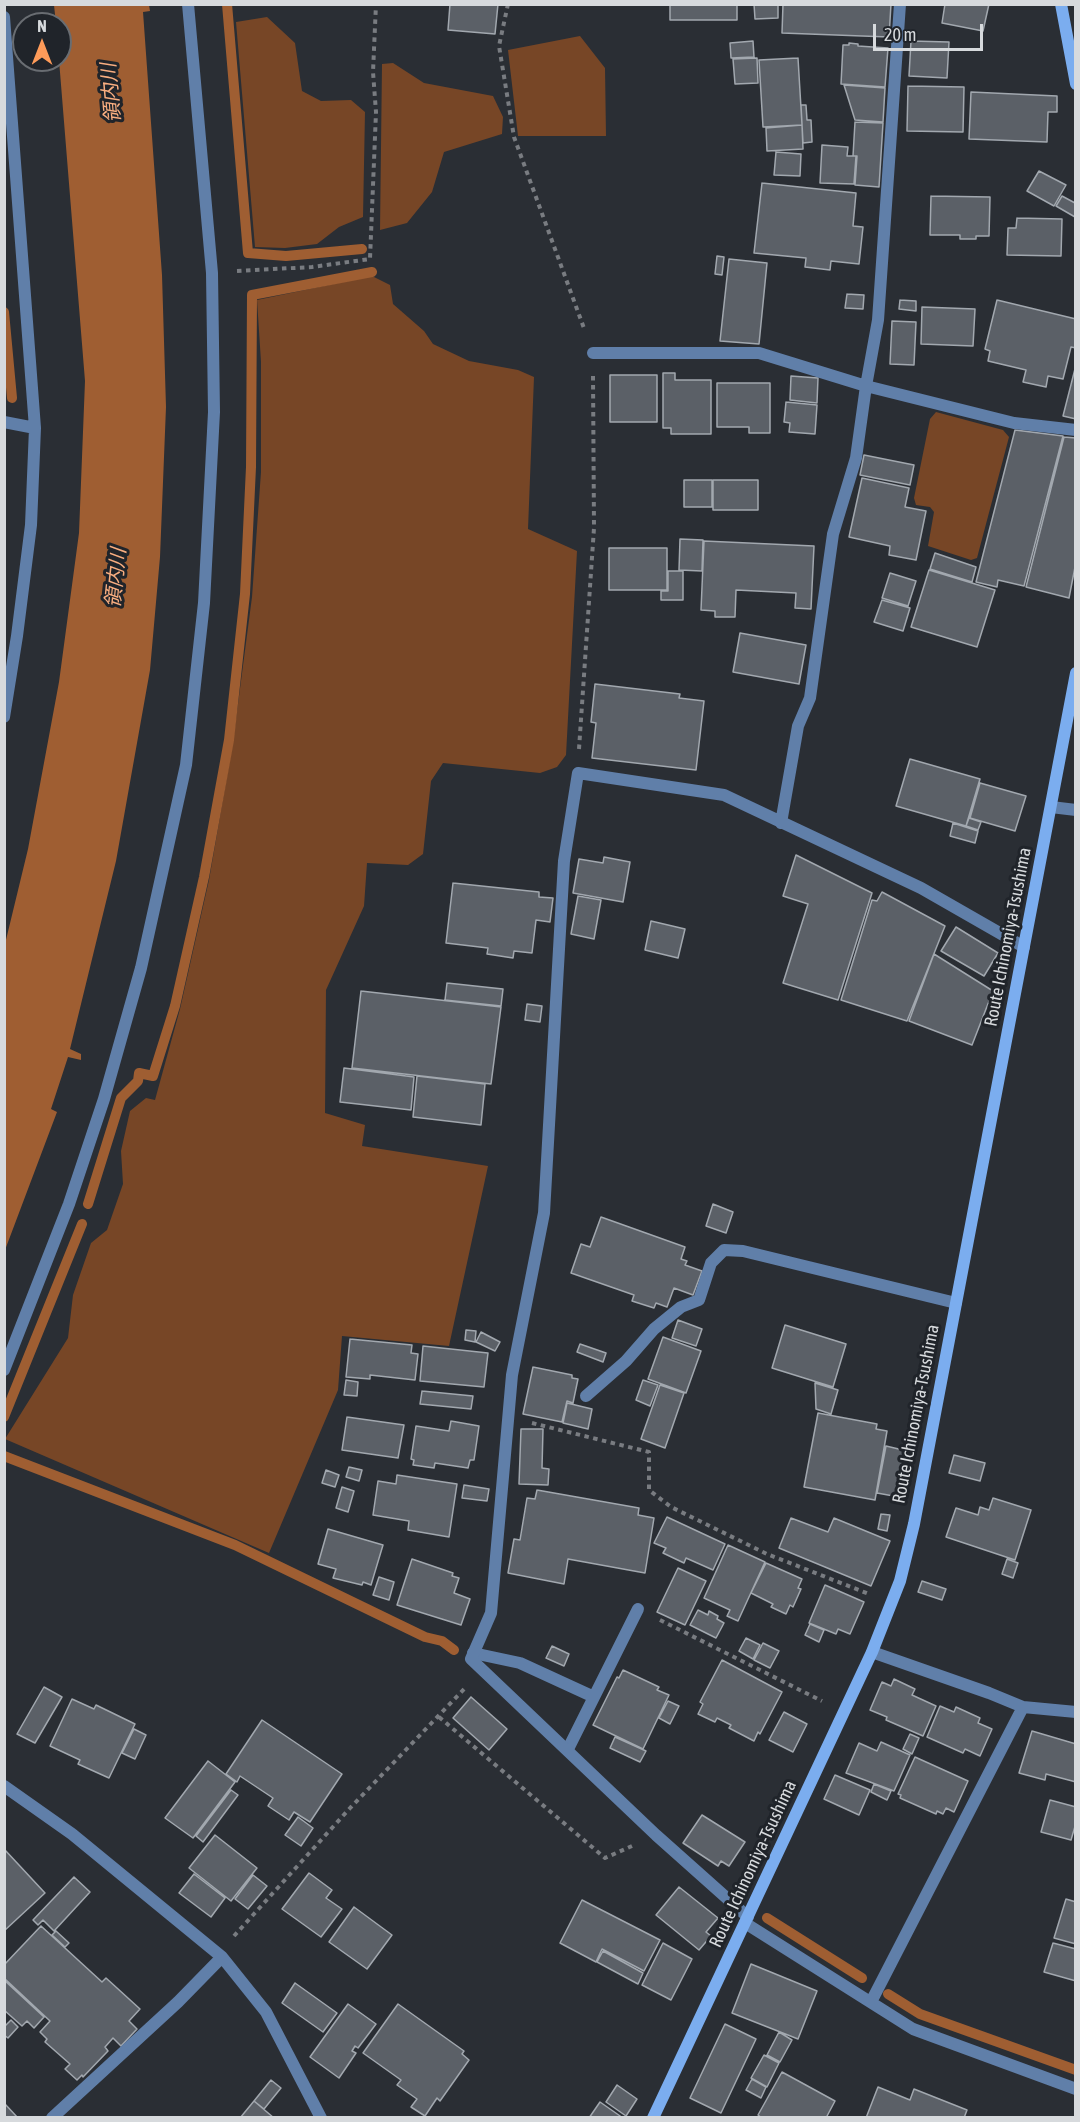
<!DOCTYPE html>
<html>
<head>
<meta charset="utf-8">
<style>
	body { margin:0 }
	#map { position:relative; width:1080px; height:2122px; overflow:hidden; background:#2a2e34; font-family:"Asap Condensed",sans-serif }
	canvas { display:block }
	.frame { position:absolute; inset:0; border:6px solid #d7dadd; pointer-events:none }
	.north { position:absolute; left:12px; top:12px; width:60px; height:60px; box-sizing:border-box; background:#20242a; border:2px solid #696d72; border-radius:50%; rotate:0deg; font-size:16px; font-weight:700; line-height:24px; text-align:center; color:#d7dadd }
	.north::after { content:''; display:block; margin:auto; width:21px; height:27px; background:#fe9b59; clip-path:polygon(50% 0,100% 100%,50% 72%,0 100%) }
	.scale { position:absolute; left:873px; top:24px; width:110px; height:27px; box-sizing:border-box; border:3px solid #d7dadd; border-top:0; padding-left:8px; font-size:18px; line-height:21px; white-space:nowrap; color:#d7dadd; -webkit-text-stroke:4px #20242a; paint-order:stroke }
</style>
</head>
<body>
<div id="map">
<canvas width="1080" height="2122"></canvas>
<div class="frame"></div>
<div class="north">N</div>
<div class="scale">20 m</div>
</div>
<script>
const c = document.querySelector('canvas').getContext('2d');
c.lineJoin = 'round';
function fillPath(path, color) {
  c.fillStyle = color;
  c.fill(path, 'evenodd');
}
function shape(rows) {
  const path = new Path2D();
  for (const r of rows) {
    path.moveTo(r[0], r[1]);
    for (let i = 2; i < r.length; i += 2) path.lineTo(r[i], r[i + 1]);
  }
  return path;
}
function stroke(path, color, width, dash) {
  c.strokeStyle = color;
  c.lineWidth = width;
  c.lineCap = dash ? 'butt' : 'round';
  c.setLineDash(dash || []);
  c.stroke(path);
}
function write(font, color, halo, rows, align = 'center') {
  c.font = font + ' "Asap Condensed","Noto Sans JP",sans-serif';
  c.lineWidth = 6;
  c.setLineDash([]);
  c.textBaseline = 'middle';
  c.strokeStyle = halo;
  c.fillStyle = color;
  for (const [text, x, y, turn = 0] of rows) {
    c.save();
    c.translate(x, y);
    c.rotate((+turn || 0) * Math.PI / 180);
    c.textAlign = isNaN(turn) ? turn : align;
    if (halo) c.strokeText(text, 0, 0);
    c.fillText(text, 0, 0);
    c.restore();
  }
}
const green = shape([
	[267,17,295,43,302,91,321,101,351,100,365,112,363,217,339,227,317,244,285,248,255,247,236,22],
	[580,36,605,68,606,136,518,136,508,50],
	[393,63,424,83,493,96,503,117,502,134,444,152,432,192,407,223,380,230,382,64],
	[372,276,390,285,393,304,424,331,433,344,469,361,518,370,534,377,528,529,577,551,566,755,557,767,540,773,443,763,431,781,423,854,408,865,367,863,364,906,326,990,325,1113,365,1125,362,1146,488,1166,449,1346,342,1336,338,1390,269,1553,5,1439,68,1338,73,1295,91,1243,107,1230,123,1184,121,1151,130,1111,146,1098,155,1100,180,1009,209,880,233,742,252,597,261,472,261,362,257,300],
	[936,412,1003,430,1009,437,977,558,971,560,928,546,934,512,930,507,916,505,914,498,930,419]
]);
const water = shape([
	[54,5,149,5,150,11,143,12,162,275,166,407,160,557,150,670,116,861,70,1049,81,1054,81,1060,68,1057,51,1109,57,1112,5,1250,5,944,28,849,59,682,79,533,85,381,59,60,60,24,56,24]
]);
const stream = shape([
	[227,4,248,253,286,256,362,249],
	[4,312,12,398],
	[88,1204,121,1098,138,1081,139,1073,153,1076,175,1006,204,877,229,740,245,594,251,467,252,295,372,272],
	[4,1417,82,1224],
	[4,1456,235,1545,425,1637,442,1641,454,1650],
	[767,1918,862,1978],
	[888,1994,920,2014,1076,2070]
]);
const building = shape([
	[450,4,498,4,495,34,448,30,450,4],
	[670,4,737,4,737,20,670,20,670,4],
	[754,4,778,4,778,18,755,19,754,4],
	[783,4,891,4,889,37,782,33,783,4],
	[945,4,989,4,983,31,942,23,945,4],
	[753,41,754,57,731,58,730,43,753,41],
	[911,41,949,42,947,78,909,76,911,41],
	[849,43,858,44,858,46,888,48,885,87,841,84,843,45,849,45,849,43],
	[757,58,758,83,735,84,733,59,757,58],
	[798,58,802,125,763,127,759,60,798,58],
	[844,85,885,88,883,122,855,120,844,85],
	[908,86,964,87,963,132,907,131,908,86],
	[971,92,1057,96,1057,112,1048,112,1047,142,969,139,971,92],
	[801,105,806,105,807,120,811,120,812,142,803,143,801,105],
	[855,122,883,123,879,187,855,185,857,156,853,156,855,122],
	[802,125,803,149,767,151,766,128,802,125],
	[822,145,848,147,847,156,856,156,854,184,820,183,822,145],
	[776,152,801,154,800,176,774,175,776,152],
	[1039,171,1066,185,1054,206,1027,191,1039,171],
	[762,183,856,193,853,226,863,227,859,264,831,261,830,270,805,267,806,258,754,253,762,183],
	[931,196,990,197,989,236,976,236,976,239,960,239,960,235,930,235,931,196],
	[1062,196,1075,203,1075,217,1056,206,1062,196],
	[1017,218,1062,219,1061,256,1007,255,1008,228,1016,228,1017,218],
	[717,256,724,257,722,275,715,274,717,256],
	[729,259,767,263,759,344,720,341,729,259],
	[847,294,864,295,863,309,845,308,847,294],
	[900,300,916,301,916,311,899,309,900,300],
	[997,300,1076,319,1076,348,1071,347,1063,379,1048,376,1046,387,1023,382,1026,370,988,361,990,351,985,349,997,300],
	[922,307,975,309,973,346,921,344,922,307],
	[892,321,916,322,914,365,890,364,892,321],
	[1076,365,1076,419,1063,416,1076,365],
	[663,373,675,373,675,380,711,380,711,434,671,434,671,428,663,428,663,373],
	[610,375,657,375,657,422,610,422,610,375],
	[791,376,818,378,817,403,790,400,791,376],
	[717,383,770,383,770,433,749,433,749,427,717,427,717,383],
	[786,402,817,405,815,434,789,432,790,423,784,422,786,402],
	[1015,430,1063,436,1024,586,998,580,997,587,976,582,1015,430],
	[1064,437,1076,438,1076,562,1069,598,1026,587,1064,437],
	[864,455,914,465,910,485,860,475,864,455],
	[862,478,909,488,905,507,926,511,916,560,889,555,890,546,849,537,862,478],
	[684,480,712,480,712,507,684,507,684,480],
	[713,480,758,480,758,510,713,510,713,480],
	[680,539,703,540,702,571,679,570,680,539],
	[704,541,814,546,811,609,795,608,796,593,736,590,735,617,715,617,715,611,701,610,704,541],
	[609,548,667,548,667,590,609,590,609,548],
	[935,553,976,567,972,582,930,569,935,553],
	[929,570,995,590,977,647,911,627,929,570],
	[668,571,683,571,683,600,661,600,661,591,668,591,668,571],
	[890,573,916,581,908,606,882,598,890,573],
	[882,600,910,608,903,631,874,622,882,600],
	[740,633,806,645,799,684,733,672,740,633],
	[595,684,680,694,679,698,704,701,696,770,592,758,596,723,591,722,595,684],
	[910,759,980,779,966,826,896,806,910,759],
	[980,783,1026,796,1015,831,970,818,980,783],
	[969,818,981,822,978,830,966,826,969,818],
	[953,823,978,831,975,843,950,836,953,823],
	[796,855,872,893,838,1000,783,983,808,904,783,896,796,855],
	[604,857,630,862,623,902,573,893,579,859,603,863,604,857],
	[453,883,539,892,539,897,553,898,550,922,536,920,532,953,514,951,513,958,487,954,488,948,446,943,453,883],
	[882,892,945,926,907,1021,841,1000,872,900,877,901,882,892],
	[578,896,601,900,594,939,571,934,578,896],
	[651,921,685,929,678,958,645,950,651,921],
	[956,927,998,953,984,976,941,951,956,927],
	[934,954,993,991,972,1045,909,1021,934,954],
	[447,983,503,989,501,1006,445,1000,447,983],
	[361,991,501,1007,491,1084,352,1068,361,991],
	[527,1004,542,1006,540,1022,525,1020,527,1004],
	[344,1068,414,1077,411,1110,340,1102,344,1068],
	[417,1076,485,1084,481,1125,413,1117,417,1076],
	[713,1204,733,1212,726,1233,706,1226,713,1204],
	[601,1217,685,1247,681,1259,687,1261,685,1265,702,1271,693,1295,674,1288,667,1307,656,1303,654,1308,632,1301,634,1295,571,1273,581,1244,590,1247,601,1217],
	[678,1320,702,1329,696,1346,672,1338,678,1320],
	[785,1325,846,1344,833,1387,772,1368,785,1325],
	[466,1330,476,1331,475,1342,465,1340,466,1330],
	[481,1332,500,1342,495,1351,476,1342,481,1332],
	[663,1337,701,1351,686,1393,648,1379,663,1337],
	[350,1339,412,1345,411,1353,418,1354,415,1380,370,1375,370,1379,346,1377,350,1339],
	[580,1344,606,1353,603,1362,577,1352,580,1344],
	[423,1346,488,1353,484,1387,420,1381,423,1346],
	[533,1367,572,1375,572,1378,578,1379,573,1403,567,1401,562,1422,523,1414,533,1367],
	[346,1380,358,1382,357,1396,344,1395,346,1380],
	[643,1380,658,1385,650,1406,636,1400,643,1380],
	[815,1383,838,1390,831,1414,816,1409,815,1383],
	[660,1385,684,1393,665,1448,641,1439,660,1385],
	[422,1391,473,1396,471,1409,420,1404,422,1391],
	[567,1403,592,1409,588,1429,563,1423,567,1403],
	[818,1413,877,1424,876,1429,887,1431,875,1500,804,1487,818,1413],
	[347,1417,404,1425,398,1458,342,1450,347,1417],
	[451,1421,479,1426,474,1460,470,1460,468,1468,435,1463,434,1468,413,1465,414,1460,411,1459,416,1426,449,1431,451,1421],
	[521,1429,543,1429,542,1468,549,1469,548,1485,519,1484,521,1429],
	[886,1446,907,1451,899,1497,877,1493,886,1446],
	[954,1455,985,1463,980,1481,949,1473,954,1455],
	[349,1467,362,1470,359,1481,346,1477,349,1467],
	[326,1470,339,1475,335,1487,322,1483,326,1470],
	[397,1475,457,1484,449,1537,408,1530,409,1521,373,1515,378,1481,396,1484,397,1475],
	[464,1485,489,1489,487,1501,462,1498,464,1485],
	[342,1487,354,1491,348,1512,336,1508,342,1487],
	[537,1490,639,1508,638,1515,654,1518,645,1573,568,1559,564,1584,508,1573,514,1539,520,1540,527,1498,535,1499,537,1490],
	[993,1498,1031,1510,1015,1560,946,1537,956,1508,978,1515,980,1507,989,1510,993,1498],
	[881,1514,890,1515,887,1531,878,1529,881,1514],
	[667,1517,725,1544,713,1570,686,1558,684,1563,663,1553,666,1548,654,1543,667,1517],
	[791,1518,828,1532,834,1518,890,1541,871,1586,779,1548,791,1518],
	[328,1529,383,1545,371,1585,363,1582,362,1585,333,1578,336,1569,318,1564,328,1529],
	[728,1545,765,1562,738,1621,727,1616,730,1610,704,1598,728,1545],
	[412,1559,453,1573,452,1576,459,1578,454,1593,470,1599,461,1625,397,1605,412,1559],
	[1007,1559,1018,1563,1013,1578,1002,1574,1007,1559],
	[766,1563,802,1579,798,1588,801,1589,793,1607,790,1605,786,1614,771,1607,773,1604,751,1593,766,1563],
	[678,1568,706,1581,685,1625,657,1612,678,1568],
	[379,1577,394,1582,389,1600,373,1595,379,1577],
	[922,1581,946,1589,942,1600,918,1592,922,1581],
	[825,1585,864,1602,850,1634,838,1629,836,1634,809,1623,825,1585],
	[698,1610,708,1615,709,1611,718,1616,717,1619,724,1623,716,1638,690,1625,698,1610],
	[810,1624,824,1630,819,1642,805,1635,810,1624],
	[746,1638,760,1645,753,1659,739,1651,746,1638],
	[763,1643,779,1651,770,1668,754,1660,763,1643],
	[552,1646,569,1654,564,1666,546,1658,552,1646],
	[722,1660,782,1692,760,1734,758,1732,754,1741,729,1728,731,1725,717,1718,715,1722,698,1714,703,1704,700,1702,722,1660],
	[623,1670,659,1687,657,1690,669,1695,643,1749,593,1725,617,1677,619,1678,623,1670],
	[894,1679,915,1689,912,1695,936,1706,923,1736,886,1720,887,1717,870,1710,882,1682,891,1686,894,1679],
	[44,1687,62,1697,35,1743,17,1734,44,1687],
	[471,1697,507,1729,489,1750,453,1718,471,1697],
	[72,1699,94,1709,96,1705,135,1724,109,1778,78,1764,80,1760,50,1746,72,1699],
	[668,1701,679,1706,670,1724,659,1718,668,1701],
	[940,1706,954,1712,956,1707,980,1718,978,1723,992,1729,980,1756,965,1749,963,1753,927,1737,940,1706],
	[784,1712,807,1724,793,1752,769,1740,784,1712],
	[262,1720,342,1774,310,1822,294,1812,289,1820,268,1806,273,1798,240,1776,237,1782,226,1774,262,1720],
	[134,1729,146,1735,135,1759,122,1753,134,1729],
	[1032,1731,1076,1744,1076,1782,1046,1774,1045,1780,1019,1773,1032,1731],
	[910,1734,919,1738,912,1754,903,1749,910,1734],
	[615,1737,646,1751,640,1762,610,1748,615,1737],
	[881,1742,910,1755,894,1791,846,1773,859,1743,877,1751,881,1742],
	[915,1757,968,1781,954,1812,946,1808,943,1814,937,1811,936,1814,900,1798,901,1795,898,1794,915,1757],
	[208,1761,235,1782,193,1838,165,1818,208,1761],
	[835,1775,870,1790,859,1815,824,1799,835,1775],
	[874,1784,891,1791,887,1800,871,1792,874,1784],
	[231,1790,238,1795,203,1842,196,1836,231,1790],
	[1050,1800,1076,1807,1076,1823,1071,1840,1041,1832,1050,1800],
	[702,1815,745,1842,729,1866,721,1861,718,1866,683,1843,702,1815],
	[298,1817,313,1828,301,1846,285,1835,298,1817],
	[215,1835,257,1868,231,1901,189,1868,215,1835],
	[5,1850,45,1893,4,1931,4,1851,5,1850],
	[309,1873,332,1890,326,1898,342,1909,321,1937,282,1909,309,1873],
	[194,1874,225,1898,211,1917,179,1893,194,1874],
	[253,1875,267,1886,248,1909,235,1899,253,1875],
	[74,1877,90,1892,54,1931,43,1920,38,1925,33,1920,74,1877],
	[679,1887,718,1918,706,1932,711,1936,699,1950,656,1915,679,1887],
	[1066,1899,1076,1902,1076,1944,1054,1938,1066,1899],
	[582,1900,660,1940,644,1971,602,1949,596,1962,560,1943,582,1900],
	[354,1907,392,1935,367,1969,329,1942,354,1907],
	[41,1926,102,1982,106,1978,140,2009,129,2021,137,2029,121,2046,113,2038,105,2047,108,2051,83,2077,82,2075,77,2080,65,2069,70,2064,45,2042,47,2039,40,2032,50,2021,4,1978,4,1965,41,1926],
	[56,1931,69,1943,65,1947,52,1935,56,1931],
	[663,1943,692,1959,671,2000,642,1985,663,1943],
	[1053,1943,1076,1949,1076,1981,1044,1972,1053,1943],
	[603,1951,643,1973,638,1984,597,1962,603,1951],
	[751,1964,817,1991,798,2039,732,2013,751,1964],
	[4,1980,44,2017,34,2028,27,2021,22,2026,4,2010,4,1980],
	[295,1983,337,2013,323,2032,282,2003,295,1983],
	[348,2004,376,2024,358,2048,355,2046,352,2051,356,2053,339,2078,310,2057,348,2004],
	[398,2004,464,2051,462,2054,469,2060,440,2101,437,2098,425,2116,411,2107,417,2099,397,2085,401,2080,363,2053,398,2004],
	[11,2020,18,2027,8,2038,4,2035,4,2027,11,2020],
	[725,2024,756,2039,721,2113,690,2098,725,2024],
	[779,2032,792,2040,780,2062,767,2055,779,2032],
	[764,2055,779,2063,767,2087,751,2078,764,2055],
	[782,2072,835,2101,826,2118,762,2118,758,2115,782,2072],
	[752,2079,766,2087,761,2098,746,2090,752,2079],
	[271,2080,281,2088,264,2109,254,2101,271,2080],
	[617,2085,637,2099,626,2116,606,2102,617,2085],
	[878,2087,910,2100,914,2089,967,2110,964,2118,866,2118,878,2087],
	[254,2101,274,2118,240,2118,254,2101],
	[600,2102,623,2118,589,2118,600,2102],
	[5,2104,18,2118,4,2118,5,2104]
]);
const path = shape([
	[508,4,499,46,514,137,585,331],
	[237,271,312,267,370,259,376,112,373,72,376,4],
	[579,749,594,528,593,376],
	[532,1423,649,1452,649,1490,671,1507,767,1554,869,1594],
	[660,1620,822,1701],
	[439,1717,605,1858,632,1846],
	[234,1936,351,1807,466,1687]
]);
const service = shape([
	[586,1396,626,1361,654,1329,681,1307,699,1300,711,1263,724,1250,743,1251,956,1303],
	[473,1653,520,1663,594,1697],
	[568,1749,638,1609]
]);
const minor = shape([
	[4,17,35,428,31,525,17,636,4,717],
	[593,353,759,353,866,386,1014,423,1076,430],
	[4,422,35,428],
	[1051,807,1076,810],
	[781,823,798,726,810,698,833,534,856,458,866,386,878,320,900,4],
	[4,1370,69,1204,104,1099,141,968,186,765,204,603,214,412,212,273,188,4],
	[872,1652,989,1693,1023,1707,1076,1712],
	[4,1786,72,1834,222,1957,266,2012,321,2118],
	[748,1917,656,1835,471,1659,491,1613,512,1375,544,1213,564,861,578,773,724,795,921,888,1024,947],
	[745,1923,913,2029,1076,2089],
	[871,2002,1023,1707],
	[52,2118,178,2002,222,1957]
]);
const secondary = shape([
	[1061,4,1076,84],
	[653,2118,872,1652,900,1581,914,1524,1076,673]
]);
const streetNames = [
	["Route Ichinomiya-Tsushima",1008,937,-79],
	["Route Ichinomiya-Tsushima",916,1414,-79],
	["Route Ichinomiya-Tsushima",753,1864,-65]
];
const waterNames = [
	["領内川",111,93,-95],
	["領内川",116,578,-84]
];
fillPath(green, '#774626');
fillPath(water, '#9f5e32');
stroke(stream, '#9f5e32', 10);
fillPath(building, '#5b6067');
stroke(building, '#a2a8af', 1.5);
stroke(path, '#797c81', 4, [4.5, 4.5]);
stroke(service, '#607fa9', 12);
stroke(minor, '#607fa9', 12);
stroke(secondary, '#7badef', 12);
write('18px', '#d7dadd', '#20242a', streetNames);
write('italic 20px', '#f9ae80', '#20242a', waterNames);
</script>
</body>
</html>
